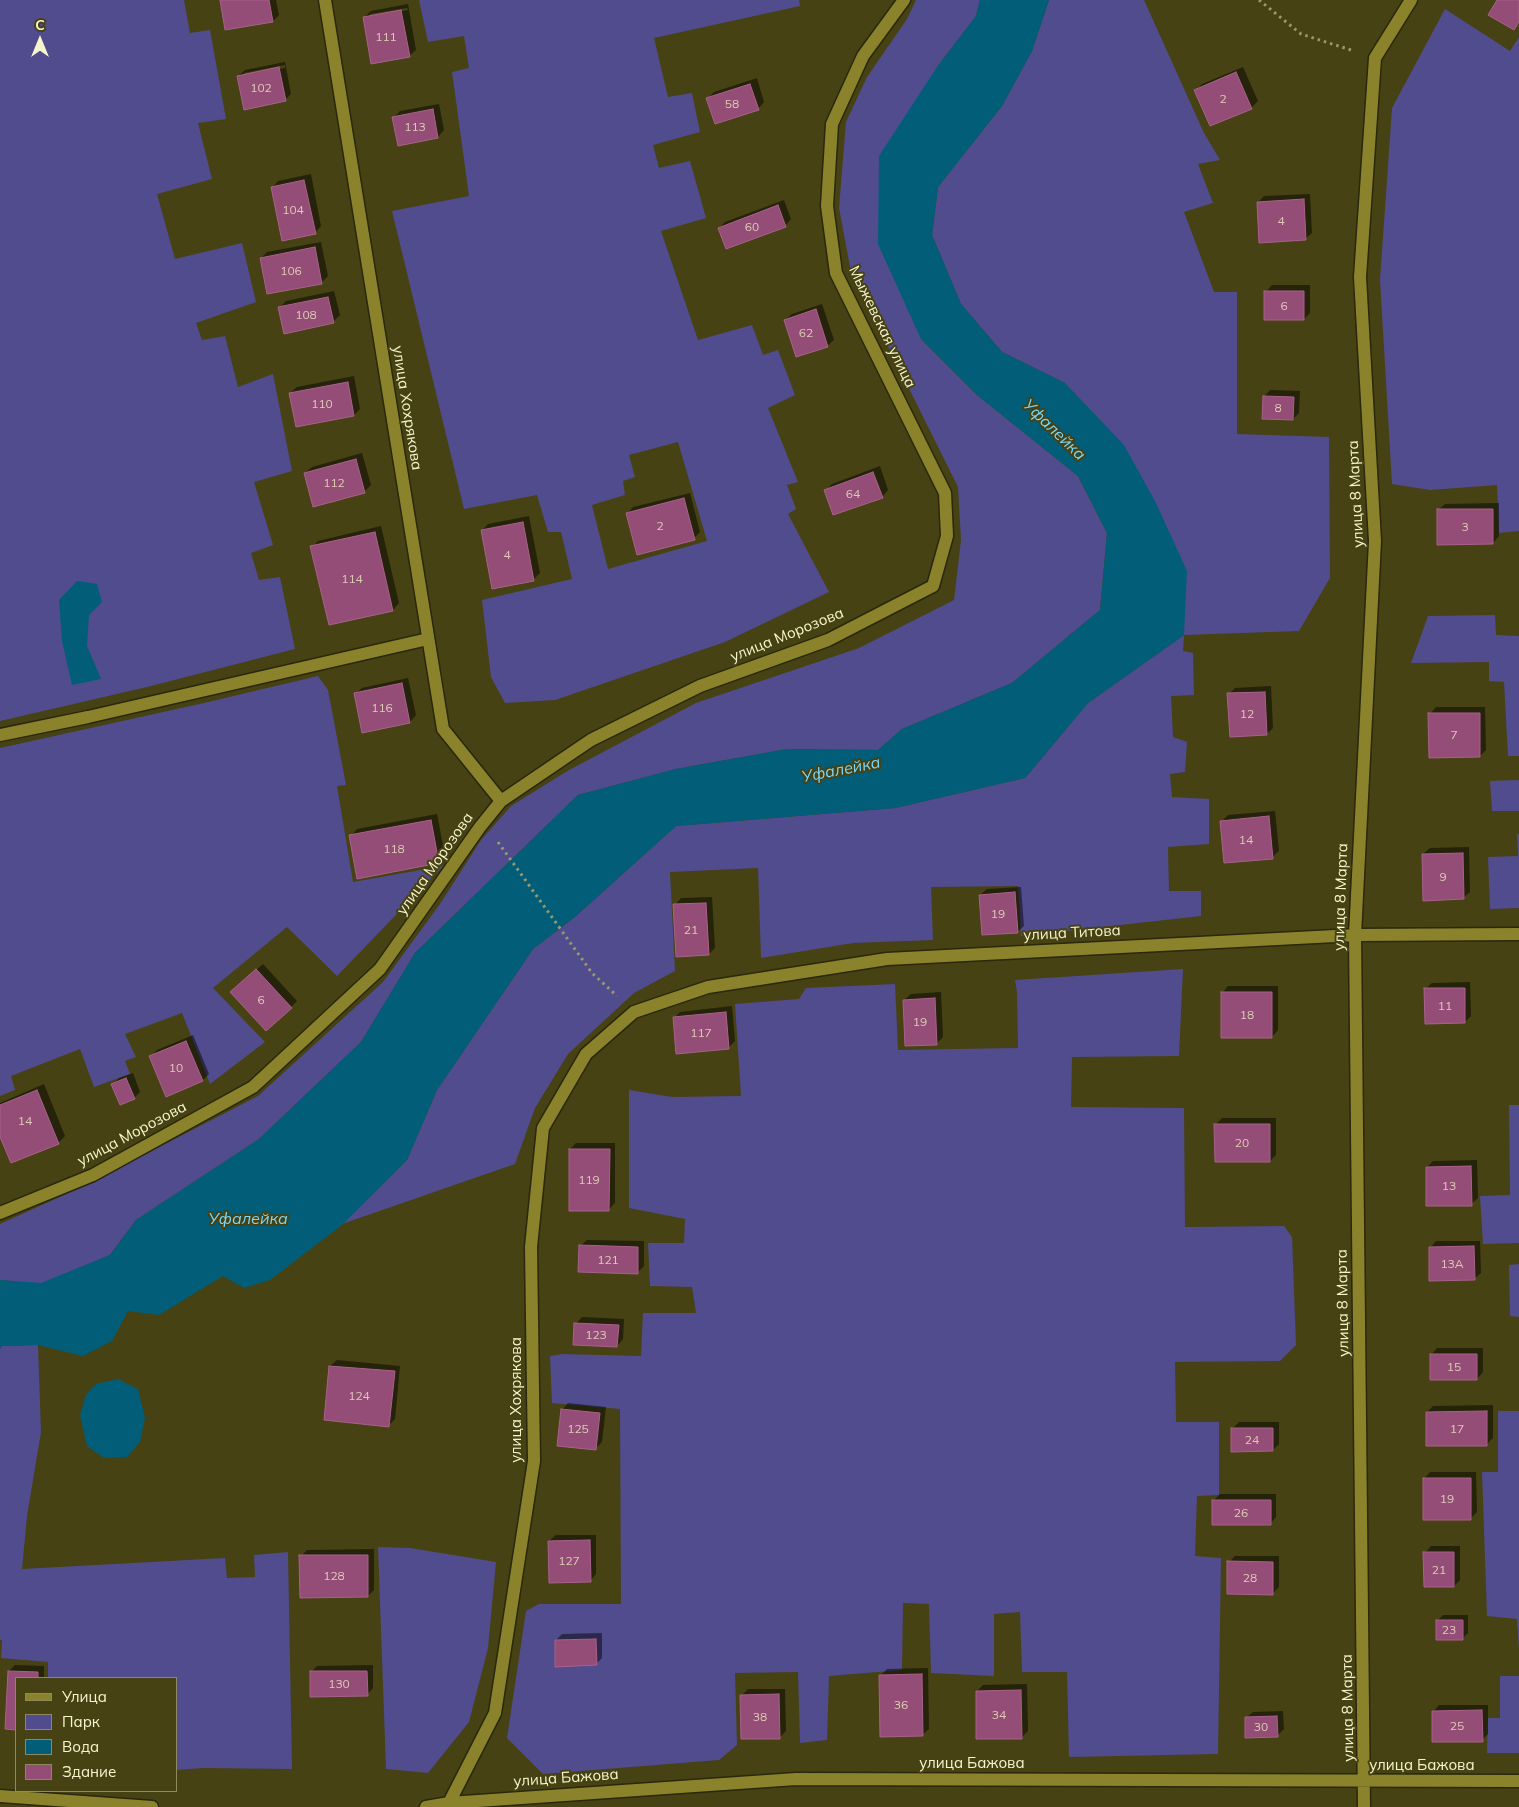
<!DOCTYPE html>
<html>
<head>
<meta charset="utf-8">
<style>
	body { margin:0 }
	#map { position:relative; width:1519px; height:1807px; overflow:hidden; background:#464214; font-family:Mulish,sans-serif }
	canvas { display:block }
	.legend { position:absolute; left:15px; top:1677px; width:162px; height:115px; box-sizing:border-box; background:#464214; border:1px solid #8d8a5d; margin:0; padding:6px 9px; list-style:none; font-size:15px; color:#f7f5cb }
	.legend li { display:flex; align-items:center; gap:10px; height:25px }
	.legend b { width:25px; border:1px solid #8d8a5d }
	.north { position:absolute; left:15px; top:15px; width:50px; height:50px; -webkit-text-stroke:4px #464214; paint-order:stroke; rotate:0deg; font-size:14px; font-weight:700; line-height:20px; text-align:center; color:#f7f5cb }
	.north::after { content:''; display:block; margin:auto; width:18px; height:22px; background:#f7f5cb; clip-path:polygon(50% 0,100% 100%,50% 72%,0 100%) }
</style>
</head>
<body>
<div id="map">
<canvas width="1519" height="1807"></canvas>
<ul class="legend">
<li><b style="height:6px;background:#8a832b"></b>Улица</li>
<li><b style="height:14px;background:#514c8d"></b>Парк</li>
<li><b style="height:14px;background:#025e78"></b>Вода</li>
<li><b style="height:14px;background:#934d76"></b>Здание</li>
</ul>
<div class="north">С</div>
</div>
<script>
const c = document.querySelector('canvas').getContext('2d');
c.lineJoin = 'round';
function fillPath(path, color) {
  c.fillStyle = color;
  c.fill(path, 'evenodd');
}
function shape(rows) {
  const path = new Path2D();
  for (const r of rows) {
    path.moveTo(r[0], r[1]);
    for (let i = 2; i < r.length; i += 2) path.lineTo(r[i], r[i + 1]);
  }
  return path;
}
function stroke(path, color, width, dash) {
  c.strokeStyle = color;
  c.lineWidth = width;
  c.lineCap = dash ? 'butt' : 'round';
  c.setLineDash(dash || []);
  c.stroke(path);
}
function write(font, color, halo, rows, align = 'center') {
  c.font = font + ' Mulish,sans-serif';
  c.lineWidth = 4;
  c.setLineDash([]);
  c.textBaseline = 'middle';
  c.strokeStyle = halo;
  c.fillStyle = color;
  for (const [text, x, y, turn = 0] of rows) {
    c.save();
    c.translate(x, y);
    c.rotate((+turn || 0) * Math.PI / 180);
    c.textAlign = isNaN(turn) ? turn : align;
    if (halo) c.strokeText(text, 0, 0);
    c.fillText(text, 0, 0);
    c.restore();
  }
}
const green = shape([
	[0,0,184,0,190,33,210,30,226,119,198,123,212,179,157,194,175,259,242,243,256,302,196,323,202,340,225,336,238,387,273,374,292,471,254,482,273,545,251,553,259,580,280,577,295,649,147,687,0,721],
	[419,0,799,0,800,6,654,38,668,97,692,93,700,132,653,145,659,168,690,161,706,218,661,231,698,340,752,325,763,355,778,350,795,395,768,408,798,482,787,485,796,509,788,514,829,592,725,642,555,700,505,703,491,677,482,600,572,579,561,532,548,532,537,495,464,509,392,211,469,196,452,72,469,68,464,36,428,42],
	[678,442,707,541,608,569,592,505,625,495,623,481,635,477,629,455],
	[916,0,980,0,976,16,937,67,921,339,977,395,1078,476,1107,533,1100,610,1012,683,902,729,878,750,787,749,676,769,578,795,415,953,361,1042,259,1139,136,1220,110,1255,41,1284,0,1280,0,1224,84,1186,258,1096,383,982,440,904,481,840,511,806,569,770,696,703,859,648,954,600,961,540,958,487,851,272,839,208,846,122,867,77,907,19],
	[1049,0,1144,0,1204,133,1220,160,1198,164,1213,203,1184,212,1214,292,1237,292,1237,434,1329,437,1330,578,1299,631,1184,635,1183,651,1193,653,1194,695,1171,696,1173,737,1187,742,1185,772,1170,774,1172,797,1209,799,1209,844,1168,847,1169,891,1201,891,1201,916,1021,936,1018,886,931,887,933,940,853,943,761,958,758,868,670,872,675,971,634,993,568,1054,535,1108,515,1164,342,1224,407,1160,437,1090,533,949,576,916,676,826,895,808,1025,778,1088,703,1184,635,1065,383,1002,352,961,304,932,235,938,187,1002,106,1032,51],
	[1445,9,1510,51,1519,37,1519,531,1499,533,1497,485,1430,490,1392,484,1380,280,1392,108],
	[1495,615,1496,635,1519,636,1519,756,1508,756,1504,682,1489,681,1489,662,1411,663,1428,616],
	[318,676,328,690,346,785,337,786,353,882,443,866,337,976,287,927,213,988,265,1042,210,1084,182,1013,125,1034,136,1057,125,1061,130,1074,94,1087,80,1049,11,1076,15,1090,0,1096,0,748,204,703],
	[1519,780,1519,811,1492,811,1490,781],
	[1517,834,1519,834,1519,908,1490,909,1488,857,1518,856],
	[1183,969,1179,1056,1072,1057,1071,1107,1184,1108,1185,1227,1284,1226,1292,1237,1296,1345,1280,1361,1175,1362,1176,1422,1219,1422,1219,1495,1197,1496,1195,1556,1221,1558,1218,1754,1069,1757,1067,1672,1022,1672,1020,1612,994,1614,994,1676,931,1673,929,1604,903,1603,902,1670,829,1676,827,1740,800,1743,798,1672,735,1673,737,1745,719,1760,543,1774,507,1738,526,1611,539,1604,621,1604,620,1409,552,1403,550,1356,562,1354,641,1356,643,1313,696,1313,692,1287,650,1286,648,1243,684,1243,685,1219,629,1208,629,1090,672,1097,741,1096,735,1004,799,999,806,988,895,984,898,1050,1018,1048,1017,992,1015,980],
	[1509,1105,1519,1105,1519,1243,1483,1244,1480,1196,1510,1195],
	[1519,1264,1519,1317,1510,1316,1509,1265],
	[38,1345,41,1432,27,1516,22,1569,225,1558,227,1578,255,1577,254,1555,288,1552,292,1769,204,1768,176,1770,176,1678,48,1678,48,1662,1,1658,2,1640,0,1640,0,1349,2,1346],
	[1498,1411,1519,1411,1519,1651,1517,1619,1487,1616,1482,1472,1498,1472],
	[378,1547,410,1548,496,1562,488,1648,469,1722,428,1773,386,1769],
	[1500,1676,1519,1676,1519,1753,1487,1753,1488,1718,1500,1718]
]);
const water = shape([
	[980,0,1049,0,1032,51,1002,106,938,187,932,235,961,304,1002,352,1065,383,1124,445,1156,503,1187,571,1184,635,1088,703,1025,778,895,808,676,826,576,916,533,949,437,1090,407,1160,342,1225,270,1280,244,1288,223,1276,159,1315,128,1311,112,1341,83,1356,38,1345,2,1346,0,1349,0,1280,41,1283,110,1255,136,1220,259,1139,361,1042,415,953,578,795,676,769,787,749,878,750,902,729,1012,683,1100,610,1107,533,1078,476,977,395,921,339,878,244,879,156,937,67,976,16],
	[77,581,97,584,102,602,89,615,87,646,101,679,72,685,62,641,59,600],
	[118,1379,138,1389,145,1418,140,1442,127,1457,104,1458,87,1446,80,1415,86,1395,96,1384]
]);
const shadow = shape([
	[221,0,276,0,279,15,273,21],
	[408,4,416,50,409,56,364,17,371,11],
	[407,8,408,10,370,17,370,14],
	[285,62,291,94,285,100,238,76,245,70],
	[285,65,285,68,244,75,244,73],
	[1243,67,1258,101,1251,108,1196,90,1202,84],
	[757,78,764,102,758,109,708,98,714,92],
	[439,104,444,130,438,137,394,117,400,111],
	[311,174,321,226,315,233,272,188,278,181],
	[1310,194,1312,233,1305,239,1258,202,1264,196],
	[784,200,791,219,785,226,719,228,725,222],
	[321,242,328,276,322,282,261,258,267,252],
	[1272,285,1310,285,1310,313,1304,319,1266,292],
	[334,291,340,315,333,322,279,308,286,301],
	[822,304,834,340,827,346,785,320,792,314],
	[354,376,360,409,354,415,290,393,297,387],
	[1270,390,1300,391,1299,413,1293,419,1264,397],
	[362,453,371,485,364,492,305,473,312,467],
	[880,466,888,490,882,497,826,490,832,484],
	[690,493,700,532,694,538,627,514,633,507],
	[1499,503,1499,536,1493,543,1438,510,1445,504],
	[529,516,540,573,533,580,482,530,488,524],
	[381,526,399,603,393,610,312,547,318,541],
	[408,678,416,715,410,722,355,694,362,688],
	[1271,686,1273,728,1267,734,1229,694,1235,688],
	[1436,707,1485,707,1486,750,1480,756,1430,714],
	[1275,811,1279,851,1272,857,1221,822,1228,815],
	[437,814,445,856,438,862,351,836,357,829],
	[1469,847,1470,892,1463,898,1423,854,1430,848],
	[1021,887,1024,926,1017,932,980,895,987,889],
	[712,897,715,948,709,954,675,905,681,898],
	[263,964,297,1001,291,1007,238,986],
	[1470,982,1471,1016,1465,1022,1425,989,1432,983],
	[1228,986,1278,986,1278,1030,1272,1037,1222,993],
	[941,992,943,1037,936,1044,904,1000,911,994],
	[732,1006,735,1041,729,1047,674,1018,680,1012],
	[193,1035,209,1074,203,1080,151,1056,157,1050],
	[133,1073,140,1092,134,1098,113,1084,119,1078],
	[44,1084,65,1136,59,1142,12,1162,0,1134,0,1103],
	[1222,1118,1276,1118,1276,1155,1270,1161,1215,1125],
	[576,1143,615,1143,615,1203,609,1209,570,1149],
	[1477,1160,1478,1198,1471,1204,1427,1167,1433,1161],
	[587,1240,644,1241,644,1266,637,1273,580,1246],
	[1436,1241,1480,1241,1481,1273,1474,1279,1430,1248],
	[582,1317,624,1319,623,1339,617,1346,576,1324],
	[1437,1348,1483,1348,1483,1372,1477,1379,1431,1355],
	[337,1360,400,1366,395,1419,389,1425,330,1366],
	[568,1403,606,1407,602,1442,596,1448,562,1410],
	[1493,1405,1493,1438,1487,1444,1427,1412,1433,1406],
	[1239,1422,1279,1422,1279,1444,1273,1450,1232,1429],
	[1430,1472,1476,1472,1477,1512,1471,1518,1424,1479],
	[1220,1494,1276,1494,1276,1517,1270,1524,1213,1501],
	[556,1535,596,1535,596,1574,590,1581,549,1541],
	[1431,1546,1460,1546,1460,1580,1454,1586,1425,1553],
	[374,1549,374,1590,368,1596,301,1556,307,1550],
	[1235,1556,1279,1556,1279,1587,1273,1593,1229,1562],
	[1443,1615,1468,1615,1468,1633,1462,1639,1437,1621],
	[602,1633,602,1658,596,1664,556,1640,562,1634],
	[15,1665,44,1666,44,1678,16,1678,16,1728,6,1728,9,1671],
	[373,1665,373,1688,367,1695,311,1672,317,1666],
	[928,1668,929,1729,922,1735,881,1675,887,1669],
	[1027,1684,1028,1731,1021,1738,977,1691,983,1685],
	[748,1689,785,1689,786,1731,779,1738,742,1695],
	[1439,1705,1488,1705,1488,1734,1482,1740,1433,1712],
	[1283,1711,1284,1729,1277,1736,1246,1718,1253,1712]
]);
const building = shape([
	[220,0,269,0,273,22,225,30,220,0],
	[1497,0,1519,0,1519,22,1514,30,1488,15,1497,0],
	[401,10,410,57,371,64,363,17,401,10],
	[279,67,286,101,244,110,237,76,279,67],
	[1236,72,1252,109,1210,126,1194,90,1236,72],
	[750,84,759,110,715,124,706,98,750,84],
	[433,109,438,138,398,146,392,117,433,109],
	[304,180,316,234,282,241,271,187,304,180],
	[1304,199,1306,240,1259,243,1257,202,1304,199],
	[778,205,786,227,726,249,718,228,778,205],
	[315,247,322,284,267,294,260,258,315,247],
	[1264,291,1304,291,1304,320,1264,320,1264,291],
	[328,297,334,323,284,334,278,307,328,297],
	[816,309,828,347,796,357,784,320,816,309],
	[348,382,354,416,296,427,289,393,348,382],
	[1263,396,1294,397,1293,420,1262,419,1263,396],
	[356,459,365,493,313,507,304,473,356,459],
	[873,472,883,498,833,515,824,490,873,472],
	[684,498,695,540,637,555,626,513,684,498],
	[1437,509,1493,509,1493,544,1437,545,1437,509],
	[523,522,534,581,492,589,481,530,523,522],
	[375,532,393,611,329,625,310,546,375,532],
	[402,683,410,723,362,733,354,693,402,683],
	[1265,692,1267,735,1230,737,1227,693,1265,692],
	[1428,713,1480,713,1480,757,1429,758,1428,713],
	[1269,816,1273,859,1224,863,1220,821,1269,816],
	[431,820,439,863,357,879,349,835,431,820],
	[1463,853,1464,899,1423,901,1422,854,1463,853],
	[1015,892,1018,933,982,935,979,895,1015,892],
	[706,903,709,955,676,957,673,904,706,903],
	[256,969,292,1008,266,1031,230,992,256,969],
	[1424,988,1465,988,1465,1023,1425,1024,1424,988],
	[1221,992,1272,992,1272,1038,1221,1038,1221,992],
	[935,998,937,1045,905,1046,903,1000,935,998],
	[726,1012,729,1049,676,1054,673,1017,726,1012],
	[186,1041,203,1081,166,1097,149,1056,186,1041],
	[126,1078,135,1099,120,1105,111,1084,126,1078],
	[37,1090,59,1144,11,1163,0,1137,0,1105,37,1090],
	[1214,1124,1270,1124,1270,1162,1215,1162,1214,1124],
	[569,1149,610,1149,609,1211,569,1211,569,1149],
	[1471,1166,1472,1206,1426,1206,1426,1167,1471,1166],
	[579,1245,638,1247,638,1274,578,1272,579,1245],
	[1474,1246,1475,1280,1429,1281,1429,1247,1474,1246],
	[574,1323,619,1325,617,1347,573,1345,574,1323],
	[1430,1354,1477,1354,1477,1380,1430,1380,1430,1354],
	[329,1366,395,1371,389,1427,324,1420,329,1366],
	[561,1409,600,1413,596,1450,557,1446,561,1409],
	[1487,1411,1487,1446,1426,1446,1426,1412,1487,1411],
	[1231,1428,1273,1428,1273,1451,1231,1452,1231,1428],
	[1423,1478,1471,1478,1471,1520,1423,1520,1423,1478],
	[1212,1500,1271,1500,1271,1525,1212,1525,1212,1500],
	[590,1540,591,1582,549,1583,548,1541,590,1540],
	[1423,1552,1454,1552,1454,1587,1424,1587,1423,1552],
	[299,1555,368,1555,368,1597,300,1598,299,1555],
	[1227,1561,1273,1562,1273,1595,1227,1594,1227,1561],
	[1436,1620,1463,1620,1463,1640,1436,1640,1436,1620],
	[596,1639,597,1665,555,1667,555,1640,596,1639],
	[8,1671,38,1672,38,1678,16,1678,16,1730,5,1729,8,1671],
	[310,1671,367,1671,368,1696,310,1697,310,1671],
	[922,1674,923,1736,880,1737,879,1675,922,1674],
	[1021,1690,1022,1739,976,1739,976,1691,1021,1690],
	[779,1694,780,1739,741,1739,740,1695,779,1694],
	[1482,1710,1483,1742,1432,1742,1432,1711,1482,1710],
	[1277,1716,1278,1737,1245,1738,1245,1717,1277,1716]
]);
const path = shape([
	[1259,0,1301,34,1354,51],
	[498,842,592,973,617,996]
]);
const service = shape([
	[0,735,88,717,428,639]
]);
const minor = shape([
	[325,0,443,729,501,801],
	[0,1213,93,1175,253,1087,380,969,480,827,501,801,591,740,700,686,828,640,933,586,947,536,945,493,836,273,827,206,832,124,863,56,904,0],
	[0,1796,152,1807],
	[426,1807,449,1803,796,1779,1519,1781],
	[449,1807,449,1803,495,1713,534,1461,531,1247,543,1128,586,1054,634,1012,708,987,887,959,1355,935,1519,934],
	[1364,1807,1355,935,1375,541,1360,277,1375,58,1411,0]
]);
const numberNames = [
	["111",386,37],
	["102",261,88],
	["2",1223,99],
	["58",732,104],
	["113",415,127],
	["104",293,210],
	["4",1281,221],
	["60",752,227],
	["106",291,271],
	["6",1284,306],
	["108",306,315],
	["62",806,333],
	["110",322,404],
	["8",1278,408],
	["112",334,483],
	["64",853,494],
	["2",660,526],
	["3",1465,527],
	["4",507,555],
	["114",352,579],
	["116",382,708],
	["12",1247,714],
	["7",1454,735],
	["14",1246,840],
	["118",394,849],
	["9",1443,877],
	["19",998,914],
	["21",691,930],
	["6",261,1000],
	["11",1445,1006],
	["18",1247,1015],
	["19",920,1022],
	["117",701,1033],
	["10",176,1068],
	["14",25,1121],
	["20",1242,1143],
	["119",589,1180],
	["13",1449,1186],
	["121",608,1260],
	["13А",1452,1264],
	["123",596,1335],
	["15",1454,1367],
	["124",359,1396],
	["125",578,1429],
	["17",1457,1429],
	["24",1252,1440],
	["19",1447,1499],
	["26",1241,1513],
	["127",569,1561],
	["21",1439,1570],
	["128",334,1576],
	["28",1250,1578],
	["23",1449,1630],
	["130",339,1684],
	["36",901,1705],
	["34",999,1715],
	["38",760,1717],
	["25",1457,1726],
	["30",1261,1727]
];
const streetNames = [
	["Мыжевская улица",882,327,64],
	["улица Хохрякова",407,408,81],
	["улица 8 Марта",1356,494,-93],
	["улица Морозова",787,635,-22],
	["улица Морозова",435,864,-55],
	["улица 8 Марта",1341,897,-88],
	["улица Титова",1072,933,-3],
	["улица Морозова",132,1134,-28],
	["улица 8 Марта",1343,1303,-91],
	["улица Хохрякова",516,1400,-90],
	["улица 8 Марта",1348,1708,-91],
	["улица Бажова",972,1763],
	["улица Бажова",1422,1765],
	["улица Бажова",566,1778,-4]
];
const waterNames = [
	["Уфалейка",1054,430,44],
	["Уфалейка",841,770,-11],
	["Уфалейка",248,1219]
];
fillPath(green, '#514c8d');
fillPath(water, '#025e78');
fillPath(shadow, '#0007');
fillPath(building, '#934d76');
stroke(building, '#a9618b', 1);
stroke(service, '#2a280d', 15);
stroke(minor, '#2a280d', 15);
stroke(path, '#9b986c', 3, [2.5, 4]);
stroke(service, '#8a832b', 12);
stroke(minor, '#8a832b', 12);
write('12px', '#decbb6', null, numberNames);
write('15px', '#f7f5cb', '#464214', streetNames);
write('italic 16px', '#7ad8fb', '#464214', waterNames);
</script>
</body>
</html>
